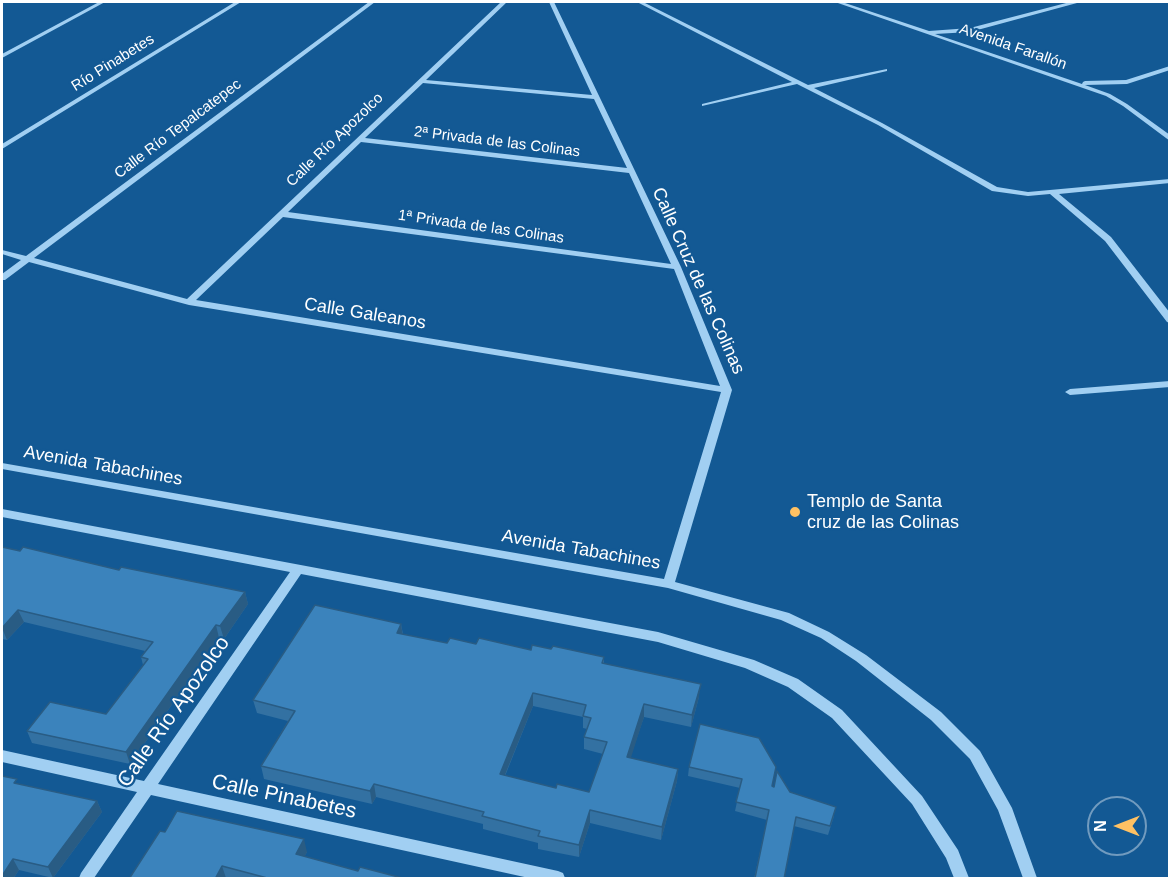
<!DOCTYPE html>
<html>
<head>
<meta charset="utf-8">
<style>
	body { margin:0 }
	#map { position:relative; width:1171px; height:880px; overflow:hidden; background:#135994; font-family:Helvetica,sans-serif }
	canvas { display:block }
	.frame { position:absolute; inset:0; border:3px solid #fff; pointer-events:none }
	.north { position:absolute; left:1087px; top:796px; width:60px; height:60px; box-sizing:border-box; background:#135994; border:2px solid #719bbf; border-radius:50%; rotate:270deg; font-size:16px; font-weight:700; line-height:24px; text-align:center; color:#fff }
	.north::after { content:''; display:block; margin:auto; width:21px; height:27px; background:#ffc163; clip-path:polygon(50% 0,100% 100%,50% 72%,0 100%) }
</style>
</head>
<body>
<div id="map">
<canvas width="1171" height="880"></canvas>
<div class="frame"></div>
<div class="north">N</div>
</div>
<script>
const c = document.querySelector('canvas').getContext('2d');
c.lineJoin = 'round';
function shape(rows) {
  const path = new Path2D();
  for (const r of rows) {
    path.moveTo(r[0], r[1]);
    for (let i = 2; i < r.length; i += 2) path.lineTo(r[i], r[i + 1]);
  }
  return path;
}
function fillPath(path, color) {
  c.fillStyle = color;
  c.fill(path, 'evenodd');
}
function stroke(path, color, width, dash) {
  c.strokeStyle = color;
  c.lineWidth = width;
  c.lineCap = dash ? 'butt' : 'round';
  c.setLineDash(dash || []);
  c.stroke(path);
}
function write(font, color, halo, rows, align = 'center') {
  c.font = font + ' Helvetica,sans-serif';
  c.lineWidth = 4.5;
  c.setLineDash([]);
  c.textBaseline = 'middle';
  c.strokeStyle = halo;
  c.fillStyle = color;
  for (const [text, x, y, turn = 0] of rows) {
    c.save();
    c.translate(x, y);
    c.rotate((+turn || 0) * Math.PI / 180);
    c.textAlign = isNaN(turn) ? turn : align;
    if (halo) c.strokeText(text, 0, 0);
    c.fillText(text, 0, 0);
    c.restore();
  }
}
const minor = shape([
	[99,2,105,2,2,58,2,54,99,2],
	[235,2,241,2,2,149,2,144,235,2],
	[369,2,375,2,34,258,187,299,501,2,507,2,426,80,592,95,549,2,554,2,681,267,732,390,675,582,789,613,829,632,866,655,941,712,980,751,1012,808,1037,878,1023,878,998,810,970,759,931,720,856,661,821,638,781,620,668,588,2,469,2,463,664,579,721,392,189,305,29,262,5,280,2,280,2,274,21,260,2,254,2,250,26,256,369,2],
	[423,83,594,99,627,168,365,138,423,83],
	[361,142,629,173,671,264,288,212,361,142],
	[283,217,674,269,720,386,196,300,283,217],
	[637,2,643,2,808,85,887,69,887,71,814,88,882,123,997,187,1028,192,1170,179,1170,183,1059,194,1111,237,1170,313,1170,323,1167,322,1105,241,1050,194,1028,196,992,191,878,125,797,84,702,106,702,104,792,82,637,2],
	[835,2,842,2,929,31,970,28,1070,2,1077,2,1077,3,970,32,935,34,1082,84,1083,82,1085,81,1126,80,1170,66,1170,70,1127,84,1085,85,1110,94,1127,104,1170,135,1170,141,1123,106,1106,96,835,2],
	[1170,381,1170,387,1070,395,1065,392,1070,389,1170,381],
	[2,509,658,632,754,660,798,679,842,710,922,796,958,850,969,878,954,878,946,858,912,804,832,718,788,687,745,668,658,642,301,574,158,784,558,871,563,873,565,878,529,878,151,795,94,878,79,878,81,873,137,792,2,762,2,750,144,781,290,572,2,517,2,509]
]);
const wall = shape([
	[2,547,119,570,245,592,248,604,224,639,219,638,130,764,32,743,27,731,106,714,143,665,141,657,145,651,24,622,7,640,2,639],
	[401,624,403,634,447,643,476,644,531,650,551,649,604,657,604,664,699,697,691,727,644,717,630,758,678,769,677,781,661,840,590,823,579,857,538,849,538,843,483,829,483,824,376,797,372,804,264,779,261,766,288,721,257,713,253,700],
	[533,706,583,717,583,728,587,729,584,737,584,749,603,754,589,792,556,788,505,776],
	[689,767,772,786,790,792,834,816,828,835,794,826,784,879,754,879,767,820,735,811,740,788,688,776],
	[19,784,97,801,102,812,53,878,19,870,13,879,2,879],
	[165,832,307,852,304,857,358,871,406,879,129,879]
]);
const shadedWall = shape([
	[245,592,248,604,224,639,220,626],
	[18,610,24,622,7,640,2,628],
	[401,624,403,637,397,633],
	[216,625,219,638,130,764,126,752],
	[701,684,699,697,691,727,692,715],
	[533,693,533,706,500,787,500,774],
	[644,704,644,717,627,770,627,757],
	[678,769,677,781,661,840,662,827],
	[374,784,376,797,372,804,370,791],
	[97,801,102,812,53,878,48,867],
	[590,810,590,823,579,857,579,845],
	[304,839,307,852,299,867,296,854],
	[13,859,19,870,13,879,2,879,2,876],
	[222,866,226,878,215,879]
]);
const building = shape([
	[2,547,20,551,23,547,119,570,121,567,245,592,220,626,216,625,126,752,27,731,50,702,106,714,148,659,141,657,153,642,18,610,2,628,2,547],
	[315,605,401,624,397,633,447,643,450,638,476,644,479,638,531,650,532,645,551,649,553,646,604,657,602,663,701,684,692,715,644,704,627,757,678,769,662,827,590,810,579,845,538,836,540,831,482,816,484,812,374,784,370,791,261,766,295,711,253,700,315,605],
	[533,693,586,705,583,716,591,718,584,737,607,742,589,792,557,784,556,788,500,774,533,693],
	[700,724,759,738,776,767,772,786,774,787,777,771,790,792,836,807,830,826,796,817,784,879,755,878,769,810,736,802,742,779,689,767,700,724],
	[2,776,17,779,14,783,97,801,48,867,13,859,2,876,2,776],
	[177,811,304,839,296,854,358,871,360,867,406,879,271,879,222,866,215,879,129,879,160,831,165,832,177,811]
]);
const markers = [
	[795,512,6,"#ffc163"]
];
const farStreetnames = [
	["Avenida Farallón",1013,47,19],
	["Río Pinabetes",113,63,-32],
	["Calle Río Tepalcatepec",178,129,-37],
	["Calle Río Apozolco",335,140,-44],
	["2ª Privada de las Colinas",497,142,7],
	["1ª Privada de las Colinas",481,227,8]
];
const streetNames = [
	["Calle Cruz de las Colinas",698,281,66],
	["Calle Galeanos",365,314,9],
	["Avenida Tabachines",103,466,10],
	["Avenida Tabachines",581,550,10]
];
const poiNames = [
	["Templo de Santa",807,502],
	["cruz de las Colinas",807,523]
];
const nearStreetnames = [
	["Calle Río Apozolco",174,712,-55],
	["Calle Pinabetes",284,797,12]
];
fillPath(minor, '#a1cff2');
fillPath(wall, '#3371a2');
fillPath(shadedWall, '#295c84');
fillPath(building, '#3b83bc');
stroke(building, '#295c84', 1.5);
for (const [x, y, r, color] of markers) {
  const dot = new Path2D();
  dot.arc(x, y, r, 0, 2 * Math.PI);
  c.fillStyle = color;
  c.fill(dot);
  stroke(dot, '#135994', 2);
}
write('15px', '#fff', '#135994', farStreetnames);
write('18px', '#fff', '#135994', streetNames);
write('18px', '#fff', '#135994', poiNames, 'left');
write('21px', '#fff', '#135994', nearStreetnames);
</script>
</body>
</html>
